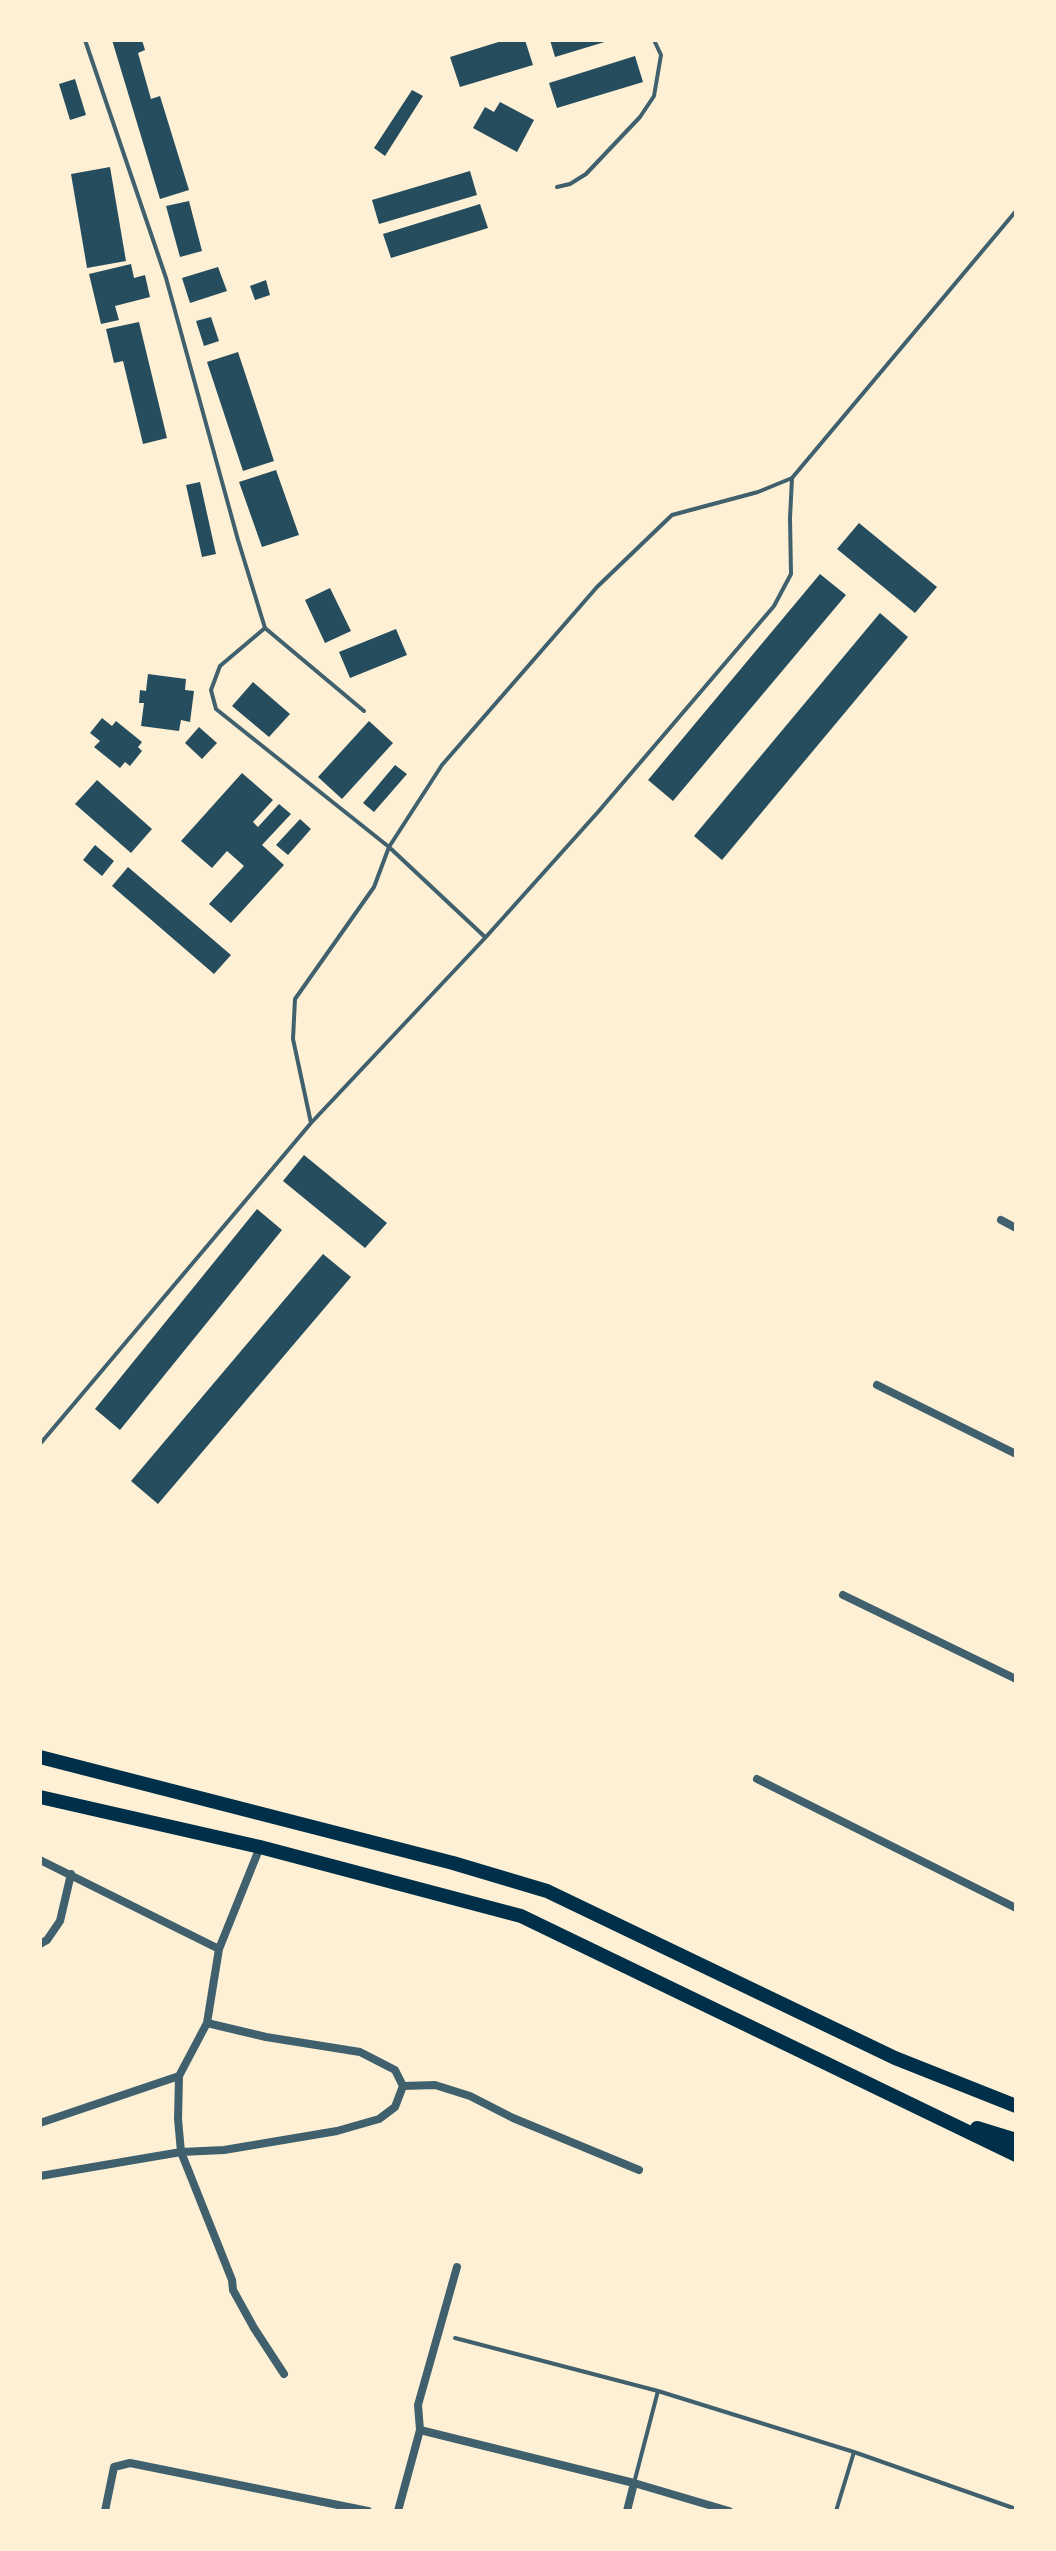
<!DOCTYPE html>
<html>
<head>
<meta charset="utf-8">
<style>
	body { margin:0 }
	#map { position:relative; width:1056px; height:2551px; overflow:hidden; background:#fdf0d5; font-family:Rubik,sans-serif }
	canvas { display:block }
	.frame { position:absolute; inset:0; border:42px solid #fdf0d5; pointer-events:none }
</style>
</head>
<body>
<div id="map">
<canvas width="1056" height="2551"></canvas>
<div class="frame"></div>
</div>
<script>
const c = document.querySelector('canvas').getContext('2d');
c.lineJoin = 'round';
function fillPath(path, color) {
  c.fillStyle = color;
  c.fill(path, 'evenodd');
}
function shape(rows) {
  const path = new Path2D();
  for (const r of rows) {
    path.moveTo(r[0], r[1]);
    for (let i = 2; i < r.length; i += 2) path.lineTo(r[i], r[i + 1]);
  }
  return path;
}
function stroke(path, color, width, dash) {
  c.strokeStyle = color;
  c.lineWidth = width;
  c.lineCap = dash ? 'butt' : 'round';
  c.setLineDash(dash || []);
  c.stroke(path);
}
const building = shape([
	[112,40,142,40,145,50,138,53,151,99,160,96,189,190,160,199],
	[505,40,525,40,533,65,460,87,450,57],
	[550,40,608,40,608,41,555,57],
	[635,56,643,82,557,108,549,83],
	[75,79,86,115,70,120,59,84],
	[412,90,423,96,385,156,374,148],
	[500,102,534,120,517,152,473,128,485,107,494,112],
	[110,167,126,261,87,268,71,174],
	[470,171,477,195,379,224,372,200],
	[189,201,202,251,180,257,166,206],
	[480,204,488,228,391,258,383,234],
	[131,264,134,278,145,275,150,297,115,306,119,320,101,324,89,274],
	[218,267,227,291,190,303,182,278],
	[266,280,270,295,255,300,250,286],
	[211,317,219,341,204,346,196,321],
	[139,322,167,438,143,444,123,361,114,363,106,329],
	[238,352,274,461,243,471,207,362],
	[276,470,299,535,262,547,239,482],
	[200,482,216,554,202,557,186,485],
	[859,523,937,587,915,613,837,549],
	[820,574,846,595,673,801,648,780],
	[330,588,351,631,325,643,305,600],
	[880,613,908,637,722,860,694,836],
	[396,629,407,655,350,678,339,652],
	[148,674,186,679,185,690,194,691,190,722,181,720,179,731,141,726,144,703,139,703,140,690,146,691],
	[253,682,290,714,269,737,232,706],
	[102,718,112,726,116,721,142,742,138,747,142,751,130,766,125,762,120,768,94,747,100,741,90,733],
	[369,721,393,743,342,799,318,777],
	[199,727,217,743,202,759,185,743],
	[395,765,407,774,374,812,363,803],
	[242,773,273,800,253,822,258,827,279,804,291,814,262,845,284,865,231,923,209,904,244,866,227,851,212,868,181,841],
	[97,780,152,829,131,853,75,804],
	[300,819,311,829,288,855,276,845],
	[95,845,114,861,102,876,83,860],
	[128,867,231,955,214,974,112,886],
	[304,1155,387,1223,365,1248,283,1181],
	[257,1209,282,1230,120,1430,95,1409],
	[323,1254,351,1277,158,1504,131,1481]
]);
const service = shape([
	[85,40,166,278,238,540,265,628,364,711],
	[557,187,570,184,586,174,640,117,654,96,661,55,654,40],
	[265,628,220,666,211,690,216,709,389,847,485,937],
	[311,1123,293,1039,295,999,374,887,389,847,442,765,597,587,672,515,758,492,792,478],
	[40,1444,311,1123,485,938,598,812,774,606,791,574,790,518,792,478,1016,211],
	[455,2338,658,2391],
	[634,2483,658,2391,854,2452],
	[836,2511,854,2452,1016,2509]
]);
const minor = shape([
	[1001,1220,1016,1228],
	[877,1385,1016,1454],
	[843,1595,1016,1679],
	[757,1779,1016,1908],
	[40,1860,219,1949],
	[40,1944,47,1940,60,1921,71,1874],
	[179,2076,178,2119,181,2152,224,2150,337,2131,379,2119,395,2107,403,2086,395,2070,360,2052,266,2037,207,2023],
	[403,2086,435,2085,470,2096,513,2118,639,2170],
	[40,2123,179,2076,207,2023,219,1949,260,1847],
	[40,2176,181,2152,232,2280,233,2290,254,2328,284,2374],
	[420,2430,418,2405,457,2267],
	[105,2511,114,2467,130,2463,368,2511],
	[398,2511,420,2430,634,2483,729,2511],
	[627,2511,634,2483]
]);
const primary = shape([
	[40,1757,453,1863,547,1891,895,2058,1016,2106],
	[40,1797,260,1847,521,1916,1016,2155],
	[977,2128,1016,2140]
]);
fillPath(building, '#264d5e');
stroke(service, '#3f606c', 4);
stroke(minor, '#3f606c', 8);
stroke(primary, '#003049', 14);
</script>
</body>
</html>
